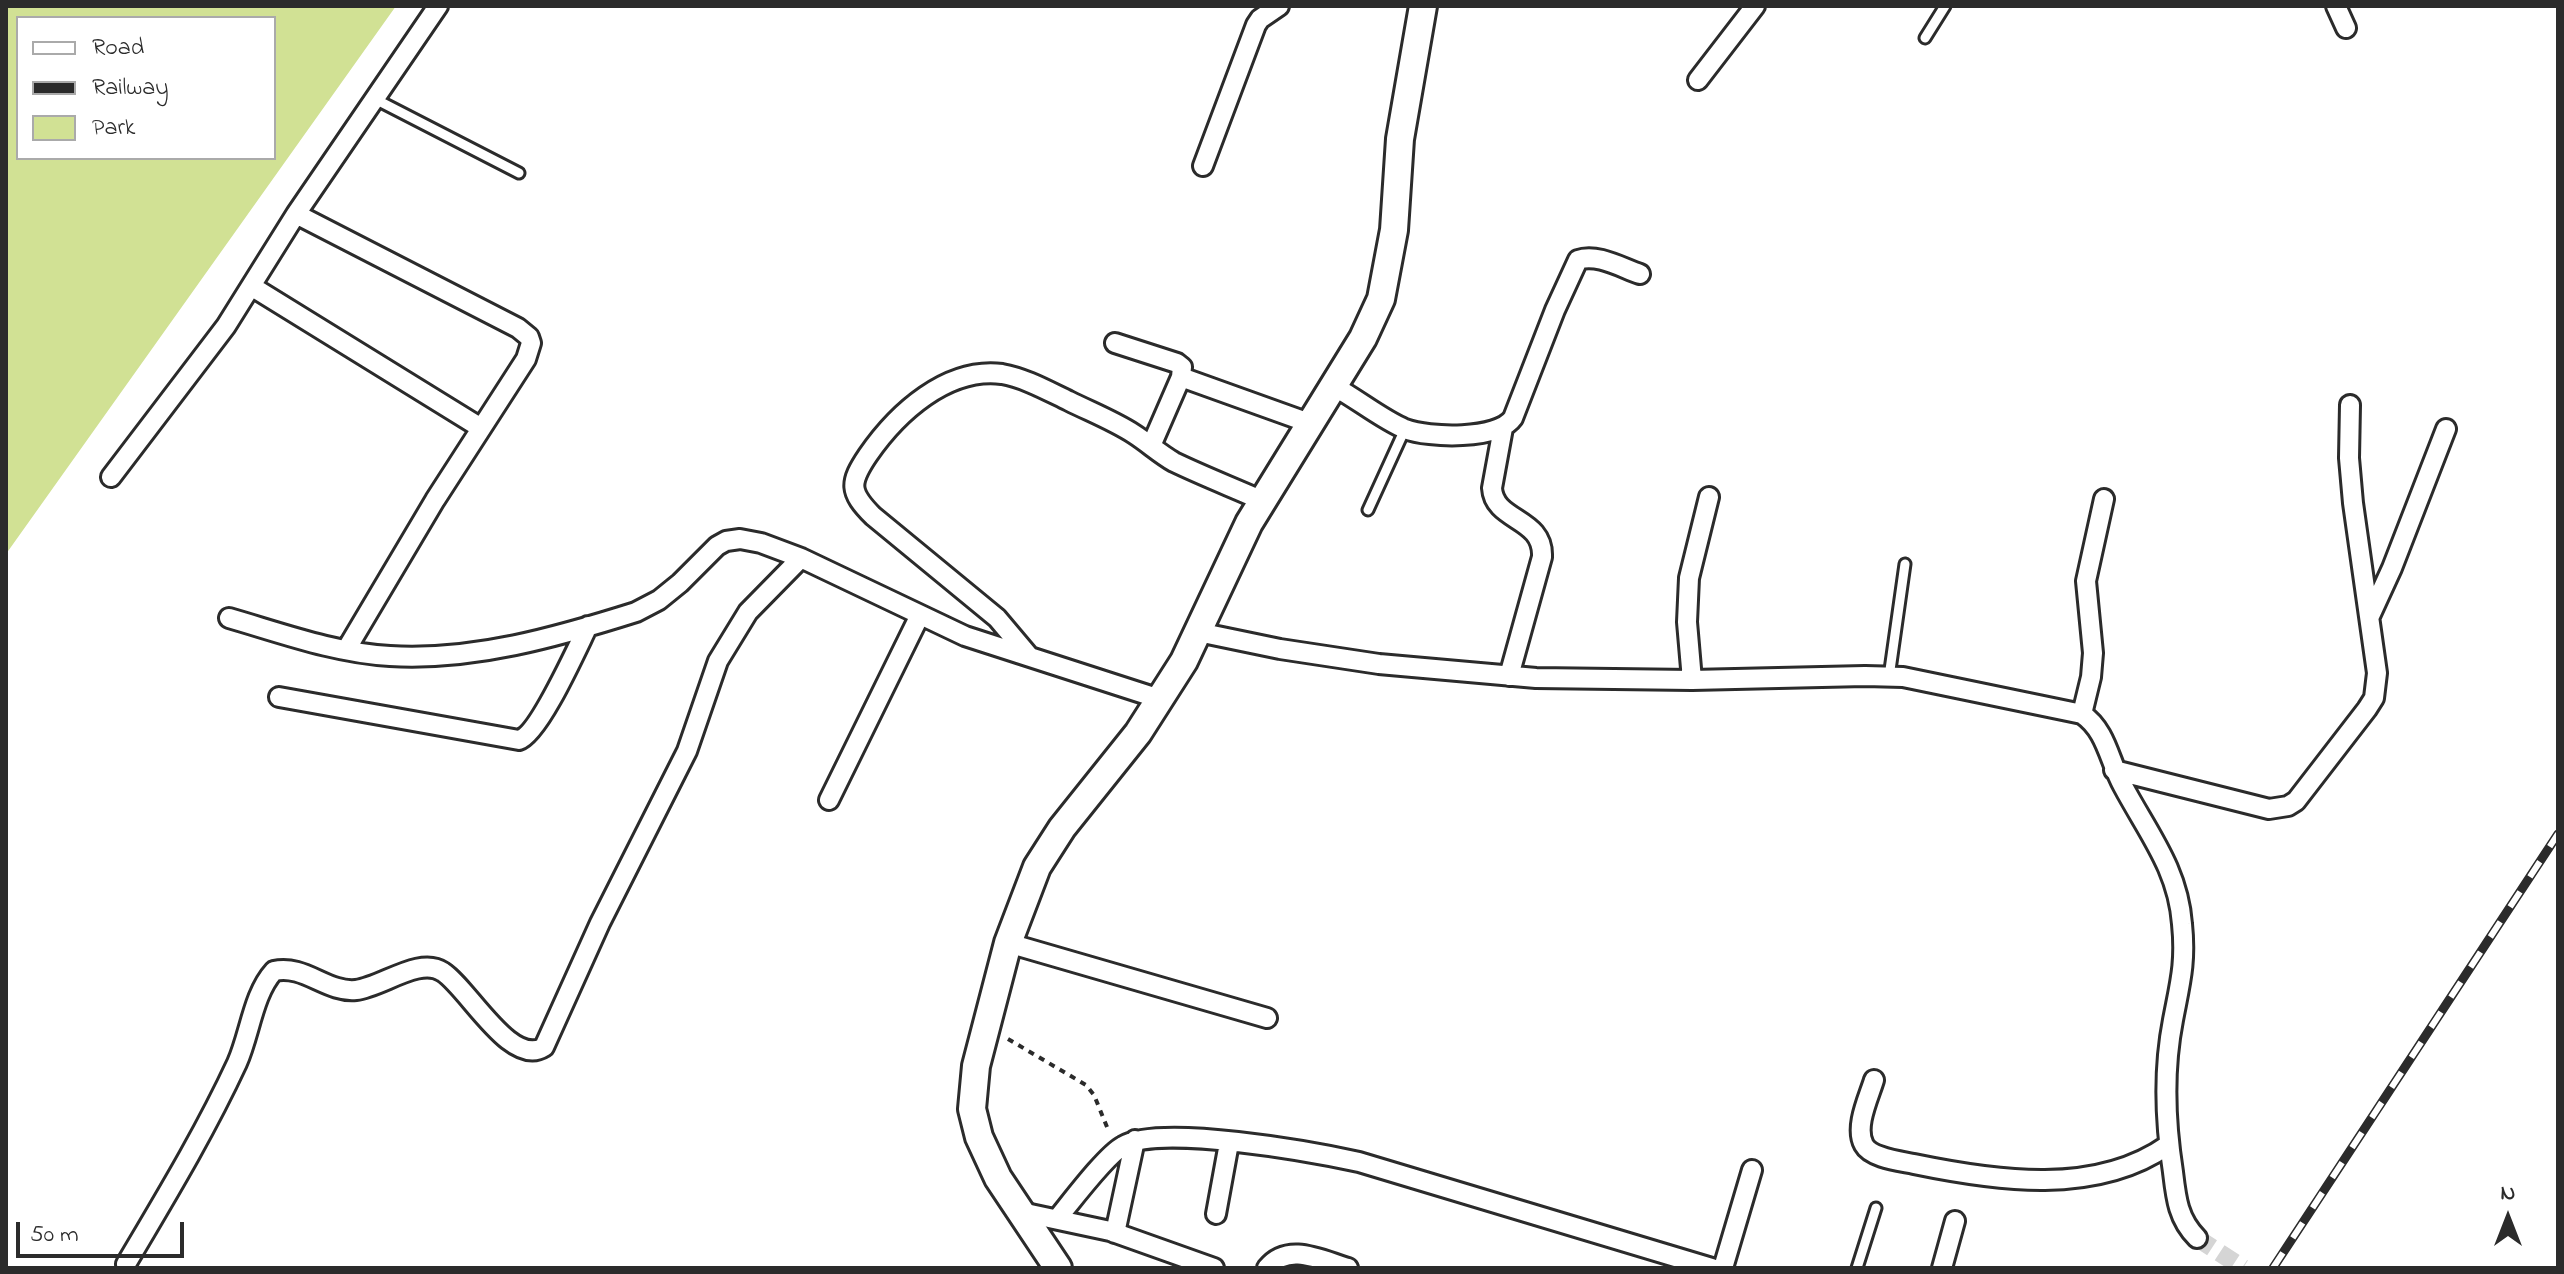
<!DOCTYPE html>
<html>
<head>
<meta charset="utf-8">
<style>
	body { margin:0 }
	#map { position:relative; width:2564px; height:1274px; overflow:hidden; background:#fff; font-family:"Indie Flower",sans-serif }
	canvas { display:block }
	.frame { position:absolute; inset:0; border:8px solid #2b2b2b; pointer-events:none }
	.legend { position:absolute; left:16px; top:16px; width:260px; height:144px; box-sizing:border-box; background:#fff; border:2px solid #aaa; margin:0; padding:10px 14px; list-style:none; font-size:24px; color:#2b2b2b }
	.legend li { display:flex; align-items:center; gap:16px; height:40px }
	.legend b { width:40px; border:2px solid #aaa }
	.north { position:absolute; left:2468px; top:1178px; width:80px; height:80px; -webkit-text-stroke:6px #fff; paint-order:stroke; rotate:0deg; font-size:22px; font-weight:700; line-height:32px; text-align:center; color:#2b2b2b }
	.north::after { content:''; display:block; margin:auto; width:28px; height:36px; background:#2b2b2b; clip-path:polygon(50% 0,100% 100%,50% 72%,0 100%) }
	.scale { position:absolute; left:16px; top:1222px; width:168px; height:36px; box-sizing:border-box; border:4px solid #2b2b2b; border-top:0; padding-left:10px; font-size:24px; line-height:28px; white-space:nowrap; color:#2b2b2b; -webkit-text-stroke:6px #fff; paint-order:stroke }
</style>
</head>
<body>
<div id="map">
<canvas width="2564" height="1274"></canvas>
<div class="frame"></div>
<ul class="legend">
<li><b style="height:10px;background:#fff"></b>Road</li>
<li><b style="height:10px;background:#2b2b2b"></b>Railway</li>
<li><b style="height:22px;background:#d1e194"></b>Park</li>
</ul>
<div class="north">N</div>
<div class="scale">50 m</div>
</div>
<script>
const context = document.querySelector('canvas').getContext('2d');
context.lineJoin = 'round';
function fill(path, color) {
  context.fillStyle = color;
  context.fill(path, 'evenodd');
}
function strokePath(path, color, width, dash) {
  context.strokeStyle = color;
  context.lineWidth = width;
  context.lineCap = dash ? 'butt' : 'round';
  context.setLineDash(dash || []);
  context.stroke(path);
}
const green = new Path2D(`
	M6,6H396L6,554ZM18,18H274V158H18Z`);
const streetTunnel = new Path2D(`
	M2197,1238L2243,1268`);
const path = new Path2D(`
	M1008,1039L1086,1085L1094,1095L1109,1132`);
const lane = new Path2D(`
	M1925,38L1945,6
	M375,99L519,173
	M1368,510L1405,429
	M1889,677L1905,564
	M1857,1268L1876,1208`);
const street = new Path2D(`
	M2336,6L2346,28
	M1698,80L1755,6
	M1203,166L1256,25L1260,19L1279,6
	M296,214L518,328L529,337L531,343L526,359L435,500L346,650
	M251,286L481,428
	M1115,343L1177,363L1182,367L1181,377L1151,446
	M1181,377L1312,424
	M1335,387C1357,399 1383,420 1405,429C1429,438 1498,440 1513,418L1555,310L1578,260C1597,253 1622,268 1640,274
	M1503,428L1492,488C1494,522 1544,517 1542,557L1509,676
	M111,477L226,326L296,214L438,6
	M2370,616L2392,568L2446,429
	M229,618C281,633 335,653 390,656C473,661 557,637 636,612L659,600L680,583L717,546L726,541L740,539L761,543L801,558L965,636L1160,699
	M1198,632L1280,649L1379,664L1536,678L1692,680L1865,676L1903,677L2082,714C2107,731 2109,761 2123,786C2148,833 2178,869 2182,924C2186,963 2180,983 2173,1020C2163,1071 2165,1121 2173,1172C2176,1198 2178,1219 2197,1238
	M1029,656L997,618L873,516C849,492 849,483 868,455C897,413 947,367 1002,374C1025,378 1048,391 1069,401C1091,412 1114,421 1134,434C1148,443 1160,454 1174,462C1203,476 1234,488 1263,501
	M1692,680L1687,622L1689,578L1709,497
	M279,697L519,740C539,734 577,648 588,626
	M2082,714L2091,677L2093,653L2086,581L2104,499
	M2114,770L2269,809L2288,806L2296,801L2367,709L2374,698L2377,673L2353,503L2349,458L2350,405
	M829,800L920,615
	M1008,943L1267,1018
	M1874,1080C1869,1097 1854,1127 1864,1145C1871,1158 1900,1161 1914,1164C1996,1181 2096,1196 2168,1145
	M1021,1212L1110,1231L1214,1268
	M1216,1214L1229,1143
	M1057,1219C1071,1202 1106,1155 1123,1146C1160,1124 1313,1152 1359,1162L1712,1268
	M1115,1233L1135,1140
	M126,1264C165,1198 205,1132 237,1063C250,1034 253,994 274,971C304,964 327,993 356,990C382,987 420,956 443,972C468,988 511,1068 544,1047L600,923L687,751L718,661L748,612L801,558
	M1267,1268C1288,1242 1321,1260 1348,1268
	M1723,1268L1752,1170
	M1942,1268L1955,1221`);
const secondary = new Path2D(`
	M1058,1268L998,1178L979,1137L972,1109L976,1066L1008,943L1037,867L1062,828L1138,733L1184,661L1249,523L1363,338L1381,299L1394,230L1400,139L1423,6`);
const rail = new Path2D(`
	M2273,1268L2558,834`);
fill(green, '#d1e194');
strokePath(streetTunnel, '#d5d5d5', 18, [18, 9]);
strokePath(lane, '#2b2b2b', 15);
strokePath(street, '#2b2b2b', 24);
strokePath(secondary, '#2b2b2b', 32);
strokePath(path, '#2b2b2b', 4, [6, 6]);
strokePath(lane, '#fff', 9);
strokePath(street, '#fff', 18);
strokePath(secondary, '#fff', 26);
strokePath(rail, '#2b2b2b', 9);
strokePath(rail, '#fff', 6, [18]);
</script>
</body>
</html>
